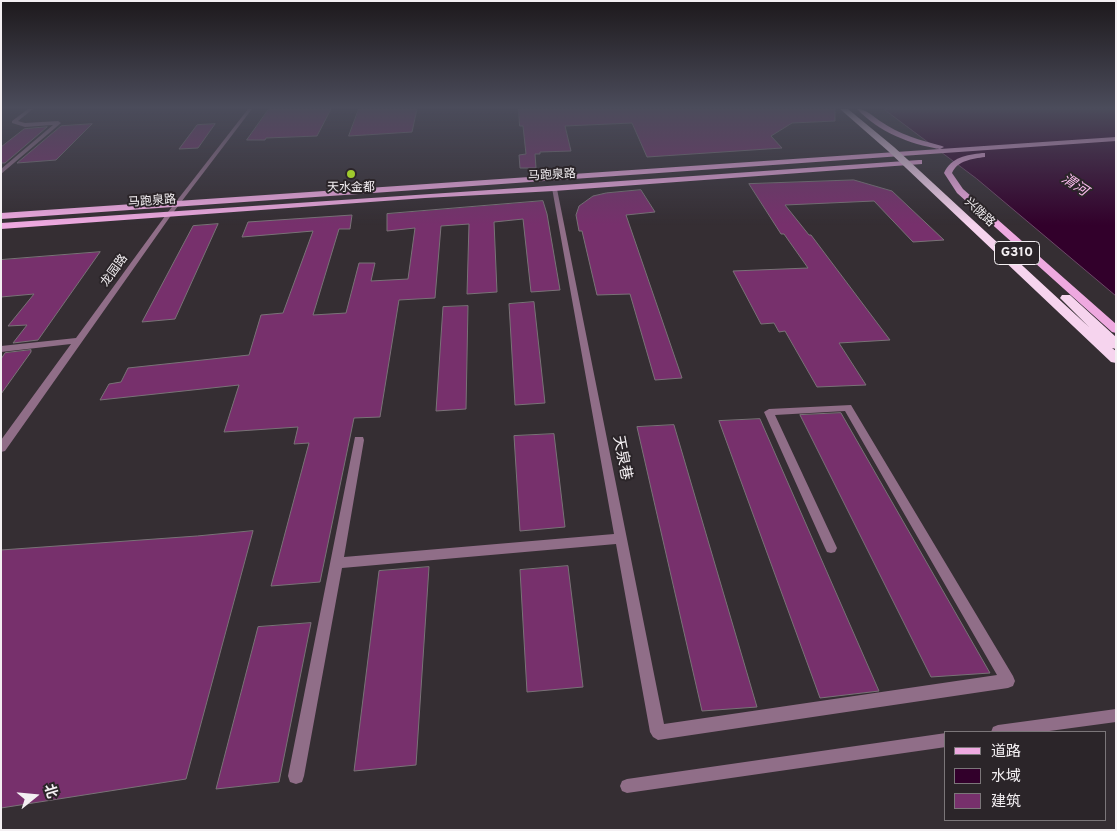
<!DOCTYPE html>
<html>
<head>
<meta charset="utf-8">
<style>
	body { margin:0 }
	#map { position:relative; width:1117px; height:831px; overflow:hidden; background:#352e33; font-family:Overpass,"Noto Sans SC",sans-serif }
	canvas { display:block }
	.frame { position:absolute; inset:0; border:2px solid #f3eff2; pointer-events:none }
	.legend { position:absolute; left:944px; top:731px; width:162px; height:90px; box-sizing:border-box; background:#2b2529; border:1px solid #7b7679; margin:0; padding:6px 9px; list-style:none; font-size:15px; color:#f3eff2 }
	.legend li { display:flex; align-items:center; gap:10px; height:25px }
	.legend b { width:25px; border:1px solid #7b7679 }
	.north { position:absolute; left:10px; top:771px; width:50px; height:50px; -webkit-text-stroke:4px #2b2529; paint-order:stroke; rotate:73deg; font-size:14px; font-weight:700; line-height:20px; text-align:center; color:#f3eff2 }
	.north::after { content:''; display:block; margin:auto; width:18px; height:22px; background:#f3eff2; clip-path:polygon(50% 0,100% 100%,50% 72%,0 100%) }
</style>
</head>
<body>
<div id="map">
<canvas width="1117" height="831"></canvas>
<div class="frame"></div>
<ul class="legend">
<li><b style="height:6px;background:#eea9e0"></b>道路</li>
<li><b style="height:14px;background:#32002b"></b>水域</li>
<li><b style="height:14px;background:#77306c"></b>建筑</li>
</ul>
<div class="north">北</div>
</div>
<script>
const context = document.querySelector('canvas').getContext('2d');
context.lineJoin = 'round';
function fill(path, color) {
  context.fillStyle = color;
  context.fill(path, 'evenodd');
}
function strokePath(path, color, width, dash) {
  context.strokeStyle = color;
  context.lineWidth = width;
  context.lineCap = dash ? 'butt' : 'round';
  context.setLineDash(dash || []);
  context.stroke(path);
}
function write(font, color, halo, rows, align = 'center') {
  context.font = font + ' Overpass,"Noto Sans SC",sans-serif';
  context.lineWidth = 4;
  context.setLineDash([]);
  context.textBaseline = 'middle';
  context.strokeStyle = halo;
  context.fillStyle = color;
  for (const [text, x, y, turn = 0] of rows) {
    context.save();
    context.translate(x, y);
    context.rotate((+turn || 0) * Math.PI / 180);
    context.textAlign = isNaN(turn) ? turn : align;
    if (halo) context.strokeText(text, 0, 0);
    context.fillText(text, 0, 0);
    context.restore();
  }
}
const water = new Path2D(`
	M884,109H1116V296L977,179Z`);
const building = new Path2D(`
	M269,109H331L317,136L266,138L265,140H247Z
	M359,109H417L412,132L349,136Z
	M519,109H835V121L792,123L771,136L782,148L647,157L632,123L565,126L571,151L540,152V154H535L536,168H520L519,155L526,154L523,126H520Z
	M92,124L56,160L17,163L61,126Z
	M215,124L198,148L179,149L197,125Z
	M47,127L5,163H1V147L24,129Z
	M854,180L892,191L944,240L913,242L874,201L785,205L809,235H811L890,340L839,343L866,385L817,387L785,331L779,332L774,323L761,324L733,271L808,268L784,234H781L749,184Z
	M641,190L655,212L626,215L682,378L655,380L630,294L597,295L582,231H579L576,215L579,206L593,196L606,193Z
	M543,201L547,214L560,290L531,292L523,219L494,222L497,292L467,294L469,224L441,226L435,298L399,300L380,417L354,418L320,582L271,586L309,443L294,444L298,427L224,432L239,385L100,400L109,384L121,382L128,368L249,355L261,315L283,313L313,231L242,237L248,222L352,215L350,229H339L313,315L346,313L359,263H375L371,281L408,279L415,228L387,231V214Z
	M218,224L175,319L142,322L193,226Z
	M100,252L38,340L13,343L27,325L8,326L34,294L1,297V260Z
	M534,302L545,403L515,405L509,304Z
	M468,306L466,409L436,411L443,307Z
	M31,350V352L1,394V359L5,353Z
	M841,413L990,673L931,677L800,415Z
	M760,419L879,691L820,698L719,421Z
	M674,425L757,707L702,711L637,427Z
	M554,434L565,527L520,531L514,436Z
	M253,531L186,779L1,808V550L197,536Z
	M568,566L583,687L527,692L520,570Z
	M429,567L416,765L354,771L379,571Z
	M311,623L279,782L216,789L258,627Z`);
const lane = new Path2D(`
	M1116,709V722L1042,732H991L993,727L998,725Z
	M946,733V747L627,793L622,791L620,786L622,781L627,779Z`);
const street = new Path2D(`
	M28,109H33L18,121L25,123L58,121L61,123L1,174V169L53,125L25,127L12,123V121Z
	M248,109H252L172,214L5,451L1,452V440L71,344L1,352V346L76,338L168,212Z
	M552,188L557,189L664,724L997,675L845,411L775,415L837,548L835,552L831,553L827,552L825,548L764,412L769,409L851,405L1013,676L1015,681L1013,686L1008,688L658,740L653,737L650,732L616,544L342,568L304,776L302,782L296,784L290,782L288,776L355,437H363L364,440L344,557L614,534Z`);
const primary = new Path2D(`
	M857,109C867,109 872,116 880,121C900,135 920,140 942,146L944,147L940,149L1116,137V141L1,219V213L940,149C909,144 879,132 857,109Z
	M982,153H985V157C972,159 958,160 952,173L963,189L1116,324V333L1112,332L957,193L944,173C951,157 967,155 982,153Z
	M919,160H922V164L554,191L425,198L1,229V223C307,202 613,182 919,160Z`);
const highway = new Path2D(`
	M840,109H848L894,147L1089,327L1060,298L1062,295H1070L1116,337V349L1112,348L1116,351V363L1111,362L888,151Z`);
const markers = [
	[351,174,5,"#9fca2d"]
];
const farStreetnames = [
	["马跑泉路",552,176,-3],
	["马跑泉路",152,202,-4],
	["兴陇路",979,213,43],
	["龙园路",115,271,-54]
];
const farPoinames = [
	["天水金都",351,189]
];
const farWaternames = [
	["渭河",1074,186,34]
];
const shields = [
	[1017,253,45]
];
const shieldNames = [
	["G310",1017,253]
];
const streetNames = [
	["天泉巷",621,458,79]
];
fill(water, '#32002b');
strokePath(water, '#6c4867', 1);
fill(building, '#77306c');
strokePath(building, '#797277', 1);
fill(lane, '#906e88');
fill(street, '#906e88');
fill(primary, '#eea9e0');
fill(highway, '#f6d4ee');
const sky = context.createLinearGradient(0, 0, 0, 225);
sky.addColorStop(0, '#1d191c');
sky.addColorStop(0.48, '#4b4c5b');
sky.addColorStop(1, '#4b4c5b00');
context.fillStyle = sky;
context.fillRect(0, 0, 1117, 225);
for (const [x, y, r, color] of markers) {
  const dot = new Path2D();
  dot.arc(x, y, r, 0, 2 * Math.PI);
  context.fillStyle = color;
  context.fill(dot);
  strokePath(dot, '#2b2529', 2);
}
write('12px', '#f3eff2', '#2b2529', farStreetnames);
write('12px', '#f3eff2', '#2b2529', farPoinames);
write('italic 14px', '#fabced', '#2b2529', farWaternames);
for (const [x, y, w] of shields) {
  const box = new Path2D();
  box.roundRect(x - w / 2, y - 11.5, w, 23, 4);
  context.fillStyle = '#2b2529';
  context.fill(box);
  strokePath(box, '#f3eff2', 1);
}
write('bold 14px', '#f3eff2', null, shieldNames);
write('15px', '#f3eff2', '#2b2529', streetNames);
</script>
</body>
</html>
